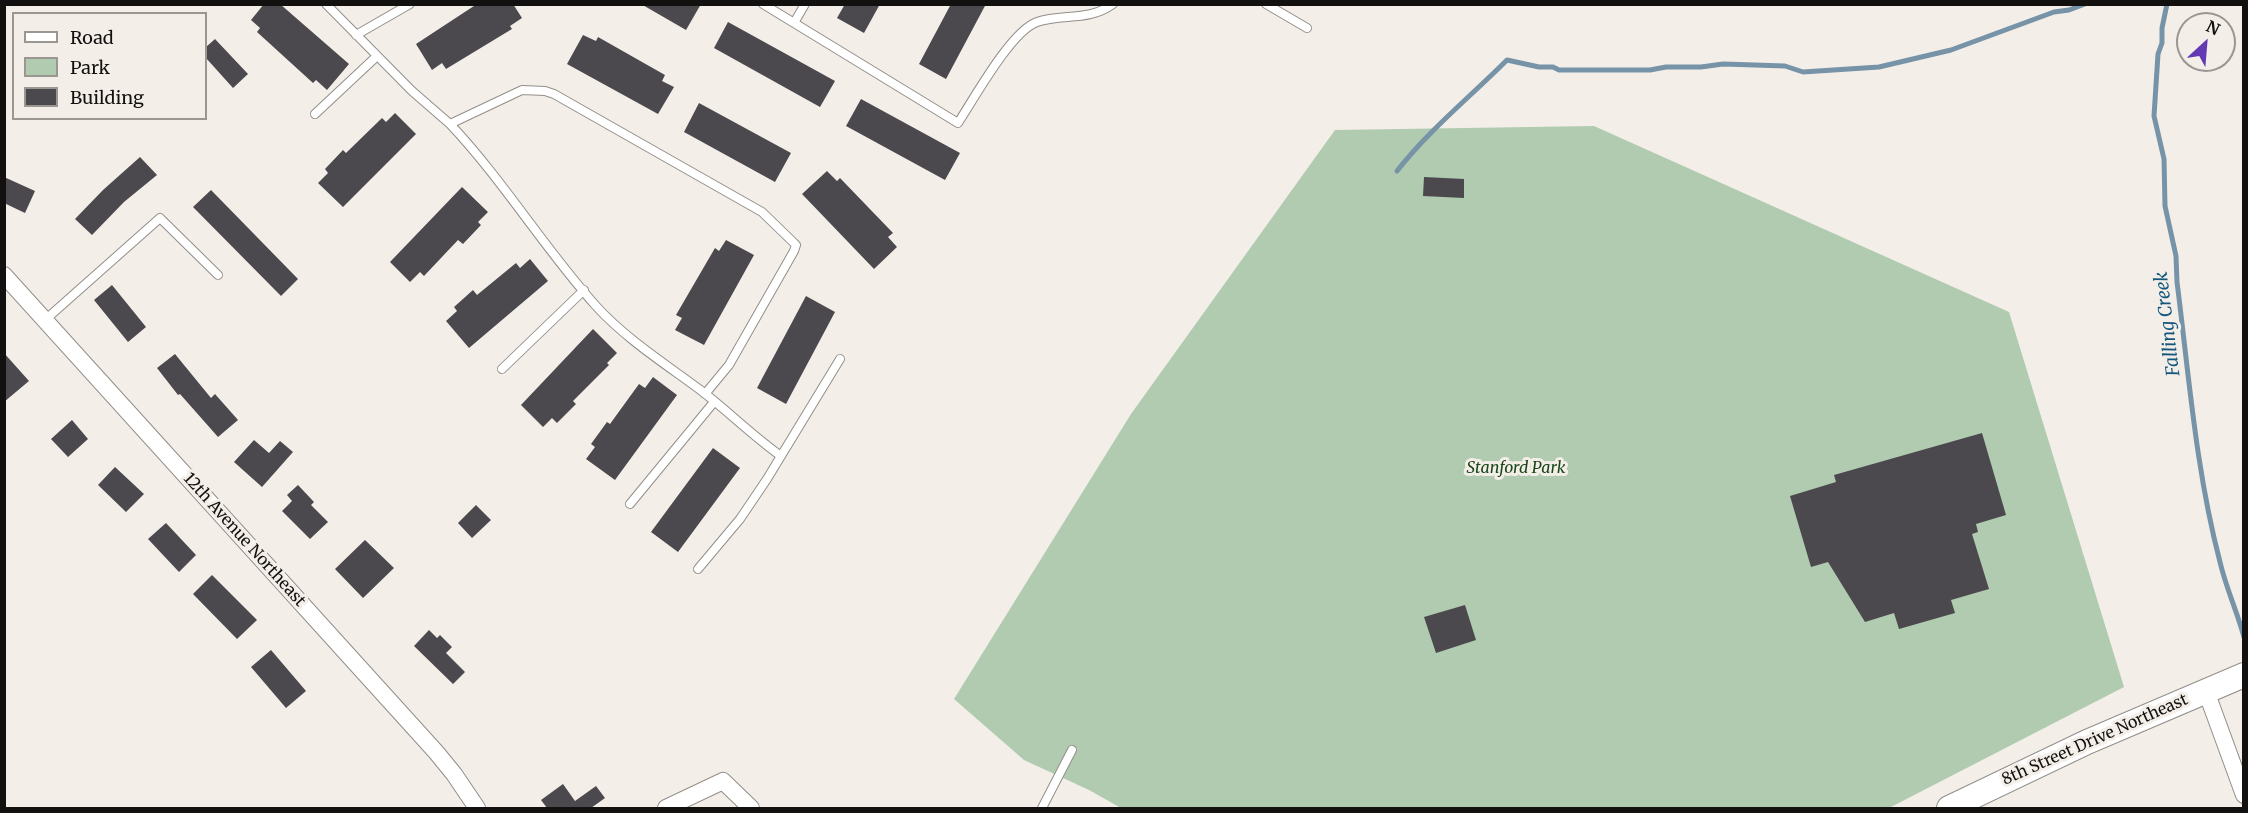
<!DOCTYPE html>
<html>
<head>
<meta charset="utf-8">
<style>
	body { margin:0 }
	#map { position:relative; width:2248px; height:813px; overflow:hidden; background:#f4eee9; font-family:Merriweather,serif }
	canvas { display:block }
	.frame { position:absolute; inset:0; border:6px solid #13110f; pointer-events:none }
	.legend { position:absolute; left:12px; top:12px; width:195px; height:108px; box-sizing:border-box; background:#f4eee9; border:2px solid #9a9692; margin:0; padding:8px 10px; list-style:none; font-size:18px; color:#13110f }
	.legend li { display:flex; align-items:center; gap:12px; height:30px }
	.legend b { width:30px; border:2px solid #9a9692 }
	.north { position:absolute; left:2176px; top:12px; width:60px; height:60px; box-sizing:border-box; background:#f4eee9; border:2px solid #9a9692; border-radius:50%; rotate:26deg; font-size:16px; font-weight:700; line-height:24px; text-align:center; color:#13110f }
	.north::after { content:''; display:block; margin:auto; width:21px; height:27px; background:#623ab3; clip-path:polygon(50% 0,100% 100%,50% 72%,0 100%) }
</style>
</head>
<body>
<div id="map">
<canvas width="2248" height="813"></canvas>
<div class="frame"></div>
<ul class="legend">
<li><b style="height:8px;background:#fff"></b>Road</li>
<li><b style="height:16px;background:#b0cbaf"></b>Park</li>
<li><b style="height:16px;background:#4b494e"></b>Building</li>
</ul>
<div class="north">N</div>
</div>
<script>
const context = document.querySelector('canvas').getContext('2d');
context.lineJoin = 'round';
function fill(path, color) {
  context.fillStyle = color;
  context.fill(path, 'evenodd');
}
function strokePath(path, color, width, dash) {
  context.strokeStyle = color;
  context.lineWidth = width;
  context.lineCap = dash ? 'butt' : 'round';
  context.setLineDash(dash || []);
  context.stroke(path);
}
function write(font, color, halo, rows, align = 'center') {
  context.font = font + ' Merriweather,serif';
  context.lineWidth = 6;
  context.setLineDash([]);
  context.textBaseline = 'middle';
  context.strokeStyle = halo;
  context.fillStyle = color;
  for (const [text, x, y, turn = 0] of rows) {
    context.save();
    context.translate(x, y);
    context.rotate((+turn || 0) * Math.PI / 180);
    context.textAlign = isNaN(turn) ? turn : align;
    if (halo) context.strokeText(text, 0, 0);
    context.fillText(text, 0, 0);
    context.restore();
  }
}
const green = new Path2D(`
	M1594,126L2009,312L2124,687L1889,808H1121L1089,790L1024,760L954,699L1131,414L1335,130Z`);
const stream = new Path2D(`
	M2167,4L2162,28V43L2158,54L2154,116L2164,159L2165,206L2176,256L2177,282C2189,376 2196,471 2220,562C2226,588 2237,611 2244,637
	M1397,171C1429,130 1470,97 1507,60L1539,67H1553L1559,70H1650L1666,67H1701L1723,64L1785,66L1803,72L1879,67L1951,50L2054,12L2069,10L2085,4`);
const building = new Path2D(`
	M264,4H280L349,64L327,90L316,80L313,83L257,32L260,28L251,20Z
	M477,4H513L522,18L510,26L512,29L446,69L442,63L432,70L416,44Z
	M641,4H701L686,30Z
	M845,4H880L864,33L837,18Z
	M951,4H986L946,79L919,64Z
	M728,22L835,81L820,107L714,48Z
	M583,35L596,41L598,37L665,75L662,81L674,87L658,114L567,64Z
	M215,39L248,74L233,88L206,58V47Z
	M861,99L960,153L945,180L846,126Z
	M699,103L791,153L775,182L684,132Z
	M395,113L416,134L343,207L318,183L328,173L325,169L343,150L346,153L382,118L386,122Z
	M140,157L157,175L124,202L92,235L75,219L103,190Z
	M827,171L837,181L840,178L893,233L888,237L897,247L874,269L802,194Z
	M4,177L35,191L25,213L4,203Z
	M1424,177L1464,179V198L1423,196Z
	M462,187L488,212L478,222L481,225L463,244L458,240L424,276L420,272L410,282L390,262Z
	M211,190L298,279L281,296L193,207Z
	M726,240L754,255L704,345L675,330L682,318L676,315L715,248L719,251Z
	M530,259L548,281L469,348L446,321L457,311L454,307L473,290L477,295L516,263L520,268Z
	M112,285L146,327L128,342L94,300Z
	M806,296L835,312L786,404L757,388Z
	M593,329L617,353L607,363L609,365L573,401L576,404L557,423L552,418L543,427L521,405Z
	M4,353L29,381L4,402Z
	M175,354L211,398L215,394L238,420L218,437L180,394L178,395L157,368Z
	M653,377L677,395L615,480L586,459L595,447L591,444L607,422L610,424L639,384L645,388Z
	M72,420L88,439L68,457L51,439Z
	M1982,433L2006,515L1976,524L1978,532L1972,534L1989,589L1951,600L1955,613L1899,629L1894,613L1865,622L1828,562L1811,567L1790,496L1836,482L1834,475Z
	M254,440L269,453L280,441L293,452L262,487L234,462Z
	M713,448L740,468L678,552L651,532Z
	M115,467L144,494L126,512L98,485Z
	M298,485L314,502L311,505L328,522L310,539L282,511L292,501L287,495Z
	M476,505L491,520L472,538L458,523Z
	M166,523L196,555L179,572L148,539Z
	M365,540L394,568L363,598L335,569Z
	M212,575L257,620L237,639L193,594Z
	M1465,605L1476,640L1436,653L1424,617Z
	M429,630L437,638L440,635L452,647L446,653L465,672L453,684L414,646Z
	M271,650L306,691L286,708L251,667Z
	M563,784L575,801L596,786L605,798L591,808H547L541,800Z`);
const service = new Path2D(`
	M326,4L412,91L450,124L522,90L545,91L554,94L762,212L792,241L796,245L794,251L729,365L705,394
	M763,4L958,123C974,99 1011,31 1037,22C1062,13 1088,22 1113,4
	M1266,4L1307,28
	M794,23L805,4
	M356,35L410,4
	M315,114L377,56
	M450,124C503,180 544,248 596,306C627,340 667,365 703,392C730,413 754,437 781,456
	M45,320L160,218L218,275
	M502,369L584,290
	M630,504L714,402
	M698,569L740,519L767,479L840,359
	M1042,808L1072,750`);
const minor = new Path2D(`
	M4,275L436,752L454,774L477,808
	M2206,691L2244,795
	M666,808L723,781L751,808`);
const secondary = new Path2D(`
	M1949,808L2087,742L2244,675`);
const parkNames = [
	["Stanford Park",1516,468]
];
const streetNames = [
	["12th Avenue Northeast",244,540,48],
	["8th Street Drive Northeast",2095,740,-24]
];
const waterNames = [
	["Falling Creek",2168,324,-97]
];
fill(green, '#b0cbaf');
strokePath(stream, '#7793a7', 5);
fill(building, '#4b494e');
strokePath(service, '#938e89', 10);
strokePath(minor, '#938e89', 18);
strokePath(secondary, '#938e89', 26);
strokePath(service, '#fff', 8);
strokePath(minor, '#fff', 16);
strokePath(secondary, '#fff', 24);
write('italic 16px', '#184618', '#f4eee9', parkNames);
write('16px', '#13110f', '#f4eee9', streetNames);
write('italic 18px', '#13577d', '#f4eee9', waterNames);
</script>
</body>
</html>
